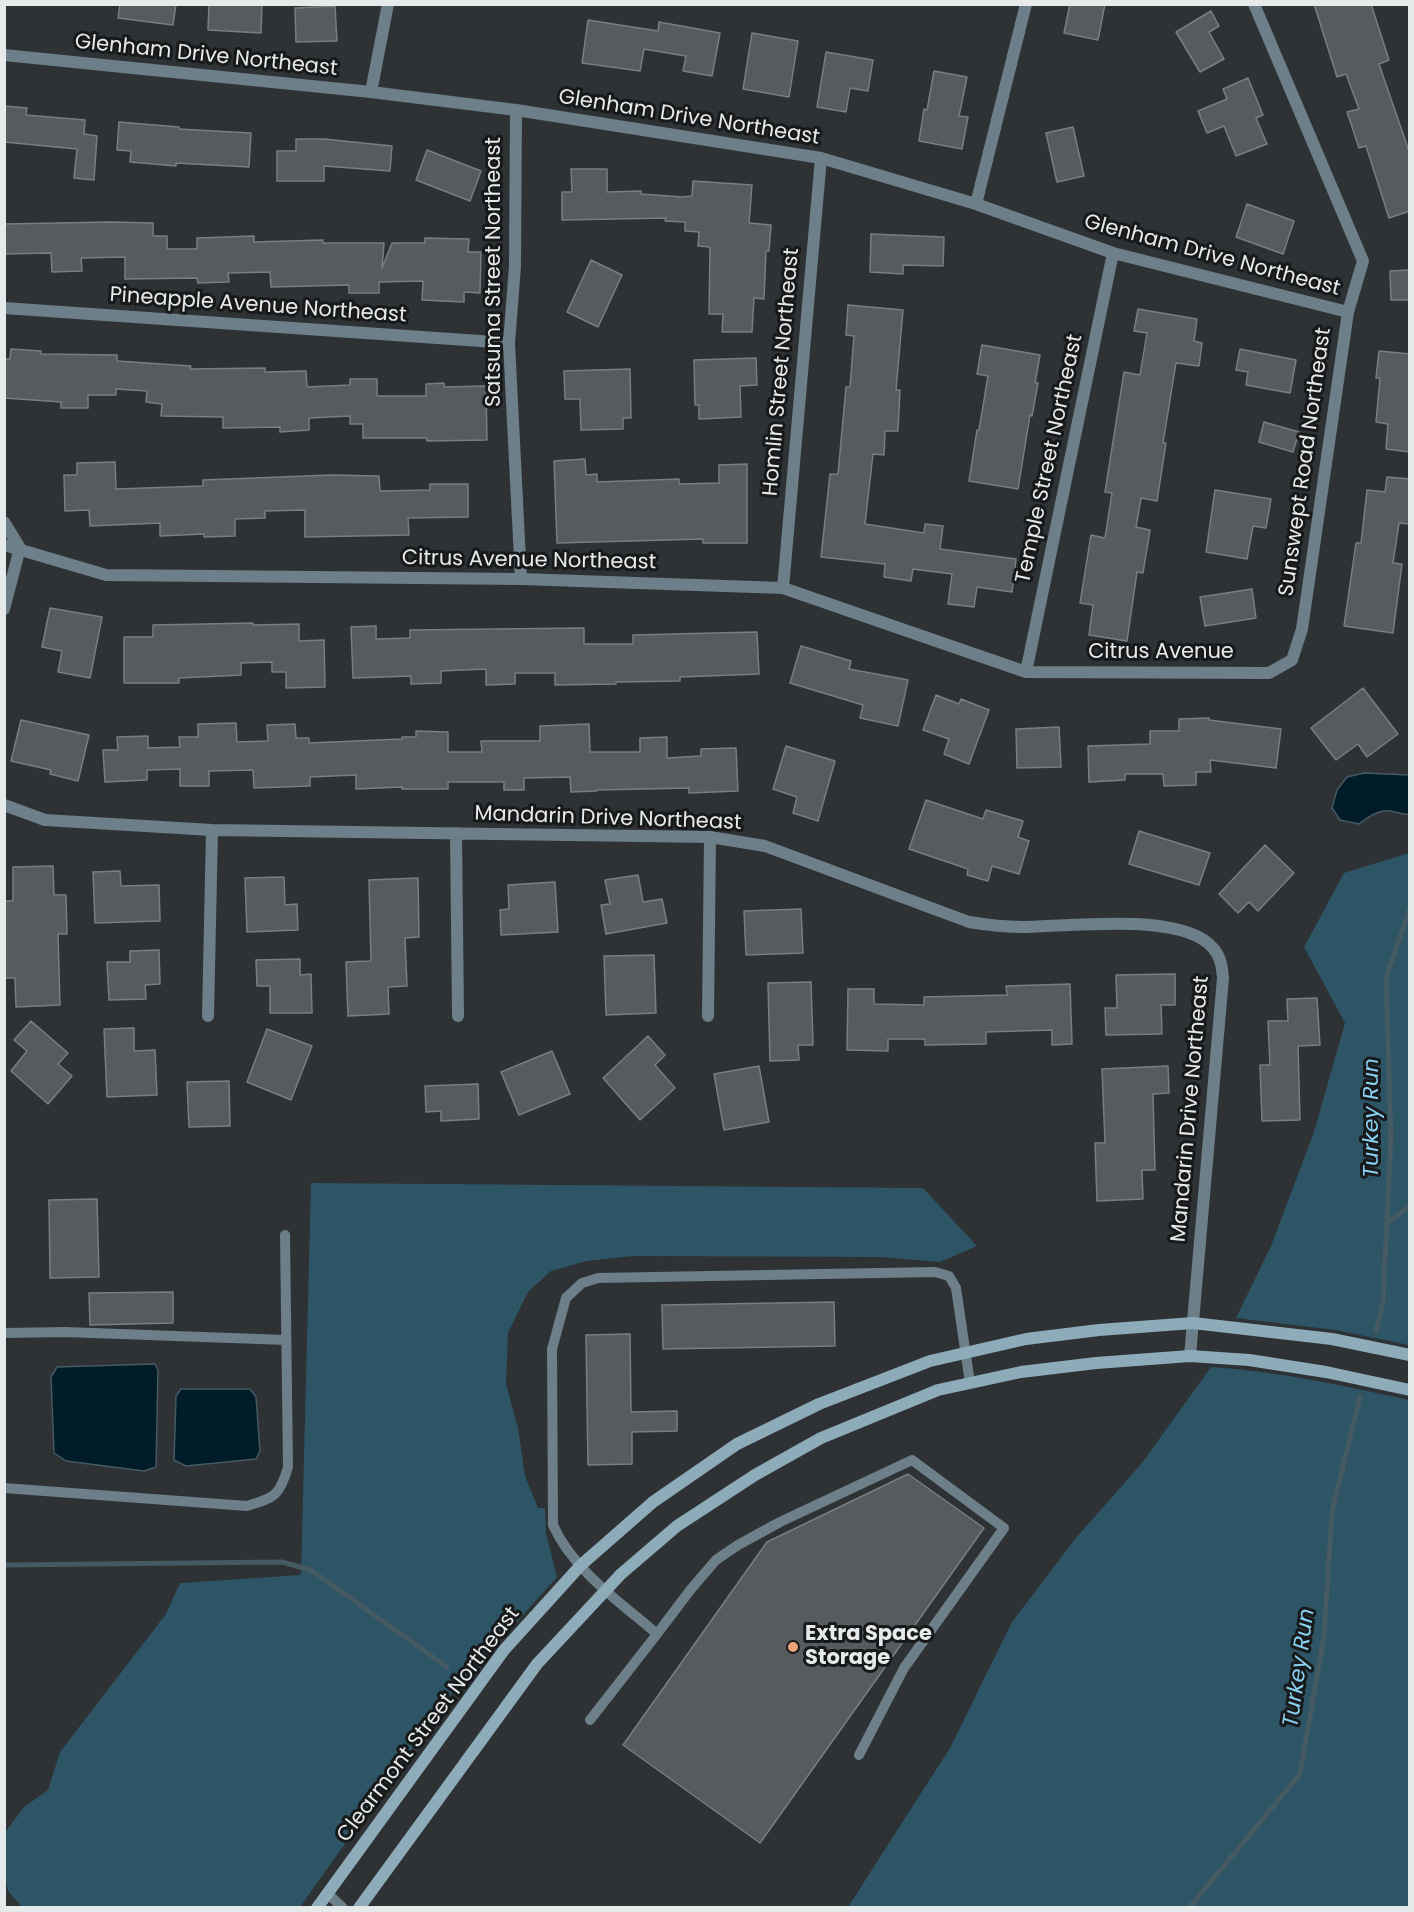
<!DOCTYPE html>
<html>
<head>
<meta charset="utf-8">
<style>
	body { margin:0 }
	#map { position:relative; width:1414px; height:1912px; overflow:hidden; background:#2e3234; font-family:Poppins,sans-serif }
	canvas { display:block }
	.frame { position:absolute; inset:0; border:6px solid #e7eaeb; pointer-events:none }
</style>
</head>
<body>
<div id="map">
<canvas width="1414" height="1912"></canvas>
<div class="frame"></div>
</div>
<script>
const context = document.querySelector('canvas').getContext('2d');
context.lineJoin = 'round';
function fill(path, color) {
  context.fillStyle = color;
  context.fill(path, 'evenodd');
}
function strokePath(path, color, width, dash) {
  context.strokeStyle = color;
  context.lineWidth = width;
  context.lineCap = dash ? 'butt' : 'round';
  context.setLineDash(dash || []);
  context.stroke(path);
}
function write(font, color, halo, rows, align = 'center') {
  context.font = font + ' Poppins,sans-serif';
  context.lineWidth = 6;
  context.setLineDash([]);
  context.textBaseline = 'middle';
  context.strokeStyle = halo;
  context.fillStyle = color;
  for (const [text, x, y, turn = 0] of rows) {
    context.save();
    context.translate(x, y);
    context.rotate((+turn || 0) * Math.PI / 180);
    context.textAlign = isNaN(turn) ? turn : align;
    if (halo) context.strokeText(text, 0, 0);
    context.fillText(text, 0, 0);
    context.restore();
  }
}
const green = new Path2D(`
	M1409,853V1345L1335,1330L1236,1318L1271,1246L1314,1132L1345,1023L1304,947L1344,873Z
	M311,1183L923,1188L977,1246L940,1262L881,1257L633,1256L587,1261L551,1271L528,1292L508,1333L506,1384L518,1428L525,1476L538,1508H545L546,1534L557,1577L496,1645L465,1687L459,1683L300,1907H22L8,1891L5,1876L6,1831L24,1807L48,1790L60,1752L166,1614L180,1583L301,1575Z
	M1211,1367C1278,1371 1344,1386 1409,1400V1907H848L950,1748L1012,1622L1075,1539L1142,1463Z`);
const water = new Path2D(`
	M1364,773L1409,775V814C1402,815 1397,812 1390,811C1379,809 1367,818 1359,824L1340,820L1332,808L1337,790L1347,777Z
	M155,1364L158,1370L156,1467L144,1471L66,1461L54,1453L51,1377L57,1367Z
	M181,1389H250L256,1397L260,1451L256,1459L186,1466L174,1460L176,1396Z`);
const stream = new Path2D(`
	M1387,1223L1410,1206
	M1376,1331L1383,1303L1391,1137L1386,978L1410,908
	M4,1565L282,1562L311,1570L447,1667
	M1189,1908L1300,1774L1324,1636L1332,1512L1360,1397`);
const building = new Path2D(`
	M120,4H176L173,25L118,18Z
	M209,4H262L261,33L208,30Z
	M1070,4H1105L1098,40L1064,33Z
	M1314,4H1371L1389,60L1379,64L1410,154V211L1389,218L1366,146L1359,148L1347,112L1359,109L1346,74L1337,77Z
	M335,6L337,41L296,42L295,8Z
	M1211,11L1219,26L1209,32L1224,59L1200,72L1176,32Z
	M588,20L658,31L659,22L720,33L712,76L683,71L686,56L644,49L640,71L582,63Z
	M752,33L798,41L789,97L743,89Z
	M826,52L873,60L868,91L850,88L846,112L817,107Z
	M934,71L967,77L959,116L968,117L962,149L919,141L924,109L927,110Z
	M1248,78L1263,115L1256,118L1267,144L1236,156L1224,126L1207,133L1198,111L1227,99L1223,89Z
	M4,106L27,108L26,115L85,120L84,134L97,136L94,180L74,178L77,149L4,142Z
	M119,122L179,127V129L251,133L249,167L176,163V166L130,162L131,151L117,150Z
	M1073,127L1084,176L1057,182L1046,133Z
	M296,139H324L392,146L390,171L324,166V181H277V151H296Z
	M427,150L481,171L470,201L416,180Z
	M571,169H607V192L641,191V194L683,197L692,196L693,181L752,185L749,223L771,225L769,251H766L764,299L754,298L752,332H722L723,314H709L710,247L698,246L699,232L685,231V222L665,221L666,218L562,220V192H572Z
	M1247,204L1294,221L1283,254L1236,237Z
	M110,222L153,223V236H167V249H197V238L254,236V242L323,240V243H384L382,268L392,243H425V238L469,239L468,252H481L480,293L464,292V302L422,300L423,281L379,282V293H349V285L271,287L270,272L228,273L229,282L198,283L197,278L125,279V257L81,258L82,271L52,272L51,253L4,254V224Z
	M871,234L944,237L943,266L903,265V274L870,272Z
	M591,260L622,275L598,327L567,312Z
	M1410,270V300H1391L1390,271Z
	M848,305L903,310L896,390H900L898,431H885L884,455L873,454L865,524L924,533L925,524L943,526L940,549L1016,559L1012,592L977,587L974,607L948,604L952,574L913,569L911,581L884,577L885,564L821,557L830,474H838L846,387H850L854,336L846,335Z
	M1138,309L1197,319L1194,341L1202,343L1199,366L1176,363L1163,443H1166L1157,501L1141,498L1136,527L1150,530L1143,573L1137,572L1127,641L1089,635L1093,605L1080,603L1091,535L1105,538L1112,493L1105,492L1124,372L1140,375L1147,333L1134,331Z
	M982,345L1040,355L1035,383H1038L1032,416L1030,415L1018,489L969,481L977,430H979L988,376L977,374Z
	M11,349L41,351V354L117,355V361L191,366L190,369L265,368V372L306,371L307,387L350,385V379H377V396H426V384L444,383V387L486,386L487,440L427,441V438H363V424H350V416L309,418V430L280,432V427L223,428V417L161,416L162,404L146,402L147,391L116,389V395H88V408H61V402L4,398V359H10Z
	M1240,349L1296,360L1290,393L1246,385L1248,372L1236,370Z
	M1379,351L1410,354V452L1386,449L1388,424L1376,422L1380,378H1376Z
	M756,358L757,385L740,386L741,417L699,419V405H695L694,360Z
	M630,369L631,418H623V429L581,430L580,399H565L564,371Z
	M1264,422L1299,432L1293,452L1259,442Z
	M585,459L586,475L597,474V482L679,479V484L719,483V465L747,464V543H703V539L557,543L554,461Z
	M115,462L116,489L203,486V480L331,475L379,476L380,491L430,490V484H468V517L408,518L409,535L305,537V510L265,511V518L235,519V536L204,537V534L160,536V523L90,526L89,510L65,511L64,475H77V463Z
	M1387,477L1410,479V524L1399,523L1393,563L1402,564L1393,633L1344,626L1356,543H1361L1367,490L1385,492Z
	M1215,490L1271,499L1266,528L1253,526L1247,559L1206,552Z
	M1252,589L1256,618L1205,626L1200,597Z
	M50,608L102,617L90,678L58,672L62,651L42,647Z
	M253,623V625L299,624V641L324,640L325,687L286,688V672H272V662L241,663V675L179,678V683H124V637H153V625Z
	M376,626V639L410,638V630L584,628V644H633V635L757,632L759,674L680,677V681L616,682V684L555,685V673H515V684L486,685V669L441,671V683L411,684V676L353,678L351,627Z
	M801,646L851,661L849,669L908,680L898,726L860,718L863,705L790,683Z
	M1363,688L1398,734L1367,757L1358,744L1336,760L1311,728Z
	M936,695L959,704L961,699L989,710L969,764L944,754L949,739L923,730Z
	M1209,718V720L1281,729L1276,768L1210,760L1211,772H1196V785L1164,786L1163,774H1125V780L1089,782L1088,746L1150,744V731H1179V719Z
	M21,720L89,735L78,781L50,774L51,770L11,761Z
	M236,723L237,742L268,741L267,725L295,724L296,738H309V743L402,739V737H416V731L448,732V752H482L481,741H540V726L589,724L590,752H640V738L667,737V758L701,756V749L736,748L738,791L689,793V788L597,790V791L571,792L570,777L524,778V790H504V782H448V789H402V787L356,789V775L310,777V786L254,788L253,770L209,771V786H180V769L147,770V780L105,782L103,750H118L117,737L148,736V748L180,747L179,737H198V724Z
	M1059,727L1061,767L1017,768L1016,729Z
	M786,746L835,761L818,821L793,813L797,797L773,789Z
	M926,800L983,819L986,810L1023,821L1018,837L1029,841L1019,874L992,866L988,881L967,875L968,869L909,849Z
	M1139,831L1210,853L1199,885L1129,864Z
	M1265,845L1294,873L1258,911L1249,902L1238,913L1219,894Z
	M53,866L54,895H66L67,934H58L60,1005L16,1007L15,978H4V901H13V867Z
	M120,871L121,886L159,885L160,921L95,923L93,872Z
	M638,875L643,902L662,899L667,923L606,934L601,905L610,904L605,880Z
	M284,877L285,905L297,904L298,930L247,932L245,878Z
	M418,878L419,937L405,938L407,986L388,987L389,1014L348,1016L346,962L371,961L369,880Z
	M555,882L558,932L501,935L500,910L509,909L508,885Z
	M801,909L803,953L746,955L744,911Z
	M159,950L160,984L145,985L146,999L109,1000L107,962H130V951Z
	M654,955L656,1013L606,1015L604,956Z
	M300,959V975L311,974L312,1013H270V986H257L256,960Z
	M1175,974V1005H1161L1162,1034L1106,1035L1105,1008H1117L1116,975Z
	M811,982L813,1045H798L799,1060L770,1061L768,983Z
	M1070,984L1072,1044L1052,1045V1030L986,1032V1044L925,1045V1039H888V1051L847,1050L848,989H874V1004L924,1005V997L1007,995L1006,986Z
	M1317,998L1320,1045L1298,1046L1300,1120L1262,1121L1260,1065H1270L1268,1021H1288L1287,999Z
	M31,1021L68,1053L58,1064L72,1076L48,1104L11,1071L27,1051L14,1040Z
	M134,1028V1051L155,1050L157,1095L107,1097L104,1029Z
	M267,1029L312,1046L291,1100L247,1082Z
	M648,1036L665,1055L655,1065L675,1088L640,1120L603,1078Z
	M552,1051L570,1094L519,1115L501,1072Z
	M759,1066L769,1122L724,1130L714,1074Z
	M1168,1066L1169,1093L1153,1094L1155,1170H1142L1143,1199L1097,1201L1095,1143H1105L1102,1069Z
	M229,1081L230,1126L189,1127L187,1082Z
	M478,1084L479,1119L441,1121V1111L426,1112L425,1086Z
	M97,1199L99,1277L50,1278L49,1200Z
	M173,1292V1323L90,1325L89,1293Z
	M834,1302L835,1346L663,1349L662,1305Z
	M630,1334L631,1412L677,1411V1431L632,1432V1464L588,1465L586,1335Z
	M908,1474L984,1528L760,1843L623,1745L767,1542Z`);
const lane = new Path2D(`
	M4,1333L65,1332L286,1340
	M4,1488L247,1506C275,1498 280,1495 288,1467L285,1235
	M657,1634L691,1589L716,1560L738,1545L780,1522L912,1460L1004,1528L904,1668L859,1755
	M590,1720L657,1634C620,1602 573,1570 553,1525L552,1349L566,1298L582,1283L598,1278L935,1272L949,1276L956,1288L970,1383
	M327,1893L343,1908`);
const street = new Path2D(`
	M4,55L371,92L516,110L821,158L976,204L1113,253L1348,312
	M371,92L388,4
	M516,110L515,266L509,343L521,579
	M976,204L1026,4
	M4,308L509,343
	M4,522L20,548L4,609
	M4,545L106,575L521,579L783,588L1026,672L1269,673L1292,660L1302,629L1348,312L1363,261L1254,4
	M783,588L821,158
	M1026,672L1113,253
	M4,805L45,820L212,830L710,837L765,846L969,922C987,925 1005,927 1023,927C1070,927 1182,911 1213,948C1221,957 1222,967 1223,978L1190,1356
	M456,833L458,1016
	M208,1016L212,830
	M708,1016L710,837`);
const secondary = new Path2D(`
	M317,1908L504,1650L581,1565L653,1502L737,1444L819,1404L930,1361L1026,1339L1099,1330L1193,1323L1332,1339L1410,1355
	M359,1908L537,1664L621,1574L677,1526L755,1475L821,1438L938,1390L1021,1372L1096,1363L1190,1356L1249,1360L1326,1372L1410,1390`);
const markers = [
	[793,1647,6,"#f0a279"]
];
const streetNames = [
	["Glenham Drive Northeast",206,56,6],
	["Glenham Drive Northeast",689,118,9],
	["Glenham Drive Northeast",1212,256,15],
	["Satsuma Street Northeast",495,272,-90],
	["Pineapple Avenue Northeast",258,306,4],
	["Homlin Street Northeast",782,372,-85],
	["Temple Street Northeast",1050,459,-78],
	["Sunswept Road Northeast",1306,462,-82],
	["Citrus Avenue Northeast",529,561,1],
	["Citrus Avenue",1161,653],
	["Mandarin Drive Northeast",608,819,2],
	["Mandarin Drive Northeast",1191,1109,-85],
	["Clearmont Street Northeast",429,1725,-53]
];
const poiNames = [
	["Extra Space",805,1635],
	["Storage",805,1659]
];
const waterNames = [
	["Turkey Run",1372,1118,-90],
	["Turkey Run",1300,1668,-82]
];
fill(green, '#2d5566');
fill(water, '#001c28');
strokePath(water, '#455a62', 1.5);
strokePath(stream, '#455a62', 5);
fill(building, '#575b5e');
strokePath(building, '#797e80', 1.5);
strokePath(lane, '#6d7f88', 10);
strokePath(street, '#6d7f88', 12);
strokePath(secondary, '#8eabb9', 12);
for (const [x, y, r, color] of markers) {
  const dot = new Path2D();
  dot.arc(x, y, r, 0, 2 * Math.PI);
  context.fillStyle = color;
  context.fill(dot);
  strokePath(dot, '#17191a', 2);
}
write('21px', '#e7eaeb', '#17191a', streetNames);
write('bold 21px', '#e7eaeb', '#17191a', poiNames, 'left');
write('italic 22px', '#89d0f1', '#17191a', waterNames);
</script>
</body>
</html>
